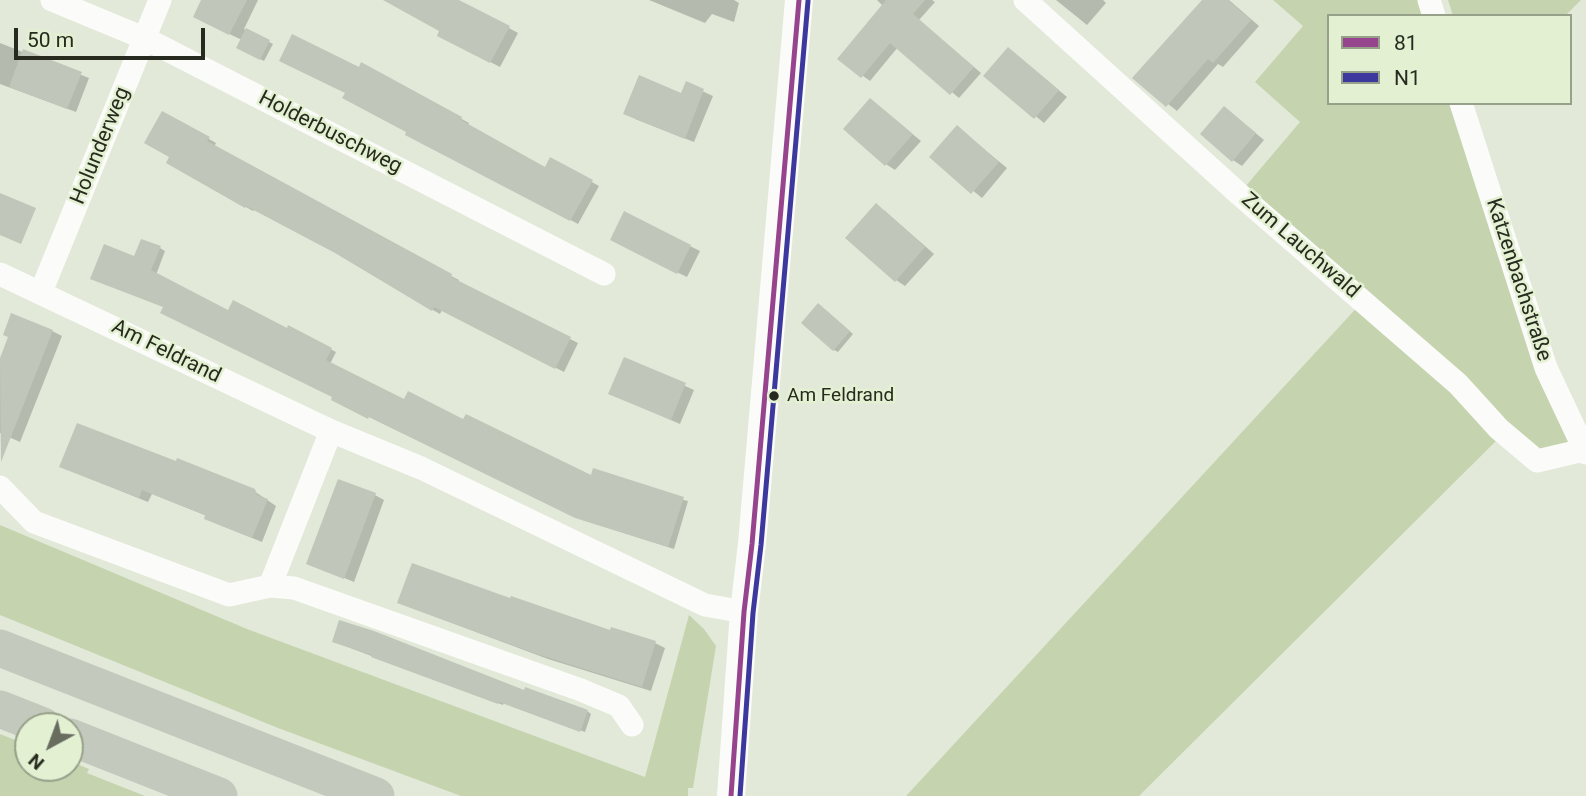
<!DOCTYPE html>
<html>
<head>
<meta charset="utf-8">
<style>
	body { margin:0 }
	#map { position:relative; width:1586px; height:796px; overflow:hidden; background:#e2e9d9; font-family:Roboto,sans-serif }
	canvas { display:block }
	.legend { position:absolute; left:1327px; top:14px; width:245px; height:91px; box-sizing:border-box; background:#e3f0d2; border:2px solid #97a18a; margin:0; padding:9px 12px; list-style:none; font-size:21px; color:#262a1f }
	.legend li { display:flex; align-items:center; gap:14px; height:35px }
	.legend b { width:35px; border:2px solid #97a18a }
	.north { position:absolute; left:14px; top:712px; width:70px; height:70px; box-sizing:border-box; background:#e3f0d2; border:2px solid #97a18a; border-radius:50%; rotate:221deg; font-size:19px; font-weight:700; line-height:28px; text-align:center; color:#262a1f }
	.north::after { content:''; display:block; margin:auto; width:24px; height:32px; background:#686d60; clip-path:polygon(50% 0,100% 100%,50% 72%,0 100%) }
	.scale { position:absolute; left:14px; top:28px; width:191px; height:32px; box-sizing:border-box; border:4px solid #262a1f; border-top:0; padding-left:9px; font-size:21px; line-height:24px; white-space:nowrap; color:#262a1f; -webkit-text-stroke:5px #e3f0d2; paint-order:stroke }
</style>
</head>
<body>
<div id="map">
<canvas width="1586" height="796"></canvas>
<ul class="legend">
<li><b style="height:9px;background:#96448d"></b>81</li>
<li><b style="height:9px;background:#3c389e"></b>N1</li>
</ul>
<div class="north">N</div>
<div class="scale">50 m</div>
</div>
<script>
const context = document.querySelector('canvas').getContext('2d');
context.lineJoin = 'round';
function fill(path, color) {
  context.fillStyle = color;
  context.fill(path, 'evenodd');
}
function strokePath(path, color, width, dash) {
  context.strokeStyle = color;
  context.lineWidth = width;
  context.lineCap = dash ? 'butt' : 'round';
  context.setLineDash(dash || []);
  context.stroke(path);
}
function write(font, color, halo, rows, align = 'center') {
  context.font = font + ' Roboto,sans-serif';
  context.lineWidth = 5;
  context.setLineDash([]);
  context.textBaseline = 'middle';
  context.strokeStyle = halo;
  context.fillStyle = color;
  for (const [text, x, y, turn = 0] of rows) {
    context.save();
    context.translate(x, y);
    context.rotate((+turn || 0) * Math.PI / 180);
    context.textAlign = isNaN(turn) ? turn : align;
    if (halo) context.strokeText(text, 0, 0);
    context.fillText(text, 0, 0);
    context.restore();
  }
}
const green = new Path2D(`
	M1273,0H1429L1434,16H1329V103H1461L1584,450L1537,461L1496,441L1139,796H906L1363,301L1239,194L1300,122L1255,82L1303,26Z
	M1448,0H1581L1565,16H1453Z
	M0,525L247,629L645,777L689,615L704,629L716,646L693,788H688V796H461L278,728L0,615Z
	M0,734L28,745V768H70V761L89,769L87,773L145,796H0Z`);
const shadow = new Path2D(`
	M203,0H258L244,29L273,44L264,61L238,48L242,40L204,22Z
	M386,0H457L518,33L500,67L448,40L441,30Z
	M649,0H734L739,3L734,22L712,14L705,23Z
	M877,0H932L935,2L919,20L981,73L959,98L898,47L870,81L840,59L883,6Z
	M1056,0H1103L1106,3L1087,25Z
	M1204,0H1229L1259,26L1223,67L1218,64L1177,111L1135,78Z
	M0,43L89,78L76,112L0,84Z
	M1009,49L1067,97L1044,123L986,75Z
	M362,64L469,123L468,125L546,169L551,159L599,186L578,224L352,101Z
	M687,84L713,96L694,142L635,119L682,95Z
	M871,100L921,141L895,170L886,164Z
	M1225,108L1264,140L1242,166L1233,160Z
	M163,113L216,143L214,147L451,276L459,280L458,282L578,343L564,372L442,310L440,314L396,289L397,286L255,209L253,211L168,162L172,156Z
	M957,127L1007,168L982,198L932,157Z
	M876,206L885,211L934,254L905,286L896,280Z
	M625,214L700,251L687,277L621,245Z
	M160,248L165,251L156,275L229,312L287,331L289,328L336,352L330,364L405,402L464,422L592,478L688,501L674,549L583,520L338,402L334,396L165,307L135,258Z
	M823,308L853,334L838,352L834,350Z
	M52,331L62,336L20,442L0,433V362L10,337Z
	M625,359L694,390L680,424L620,398Z
	M177,463L254,491L276,506L262,542L215,523L206,518L207,516L152,494L148,502L61,467Z
	M375,495L384,500L354,582L308,563Z
	M511,600L611,632L655,643L665,648L651,691L548,659L409,607Z
	M334,642L587,711L591,714L585,732L504,703L503,705Z`);
const building = new Path2D(`
	M201,0H247L229,35L193,17Z
	M383,0H459L510,26L490,63L437,36L439,31Z
	M886,0H925L913,14L974,67L950,95L890,43L861,78L837,59Z
	M1202,0H1228L1251,20L1213,63L1208,59L1166,107L1132,78Z
	M246,28L270,40L260,60L236,48Z
	M292,34L359,67L361,62L462,117L461,120L545,167L550,157L593,180L570,221L405,135L406,132L342,98L345,93L279,61Z
	M1008,47L1059,90L1034,119L983,76Z
	M23,49L82,72L67,109L9,87Z
	M639,75L681,93L686,81L704,89L685,139L623,114Z
	M870,98L913,134L885,166L843,129Z
	M1224,106L1256,133L1232,162L1200,134Z
	M162,111L210,137L207,141L452,274L451,277L571,337L555,369L434,307L432,311L335,253L246,206L245,208L166,163L169,157L144,143Z
	M957,125L999,162L971,194L929,157Z
	M0,193L36,208L21,244L0,235Z
	M876,203L925,247L895,282L845,238Z
	M624,211L691,245L677,274L610,240Z
	M141,239L161,246L151,270L228,310L233,300L287,328L288,325L332,348L326,360L404,399L408,391L463,419L466,414L591,475L593,468L684,497L668,547L575,518L369,417L368,419L331,400L332,397L160,313L163,307L90,279L104,244L134,256Z
	M818,303L850,331L833,351L801,323Z
	M11,313L53,330L1,462L0,358L8,337L3,335Z
	M624,357L686,383L671,420L608,394Z
	M77,423L176,461L177,458L255,489L257,495L268,499L252,538L204,519L205,515L142,490L139,498L59,467Z
	M338,479L376,493L344,579L306,564Z
	M412,563L510,598L511,596L610,630L611,627L656,641L642,687L537,654L397,603Z
	M339,620L374,631L524,690L525,687L588,710L580,732L499,702L498,704L371,657L372,655L332,642Z`);
const minor = new Path2D(`
	M52,0L146,39L604,274
	M1025,0L1239,194L1458,384L1499,429L1537,461L1584,450
	M1429,0L1434,16
	M1461,103L1546,368L1586,453
	M0,274L331,431L421,468L705,605L744,612
	M41,292L160,0
	M0,487L34,522L229,595L270,586L294,588L581,690L619,706L632,725
	M270,586L331,431`);
const tertiary = new Path2D(`
	M731,796L744,612L752,544L799,0`);
const trunk = new Path2D(`
	M0,648L376,796
	M0,709L43,726
	M70,737L219,796`);
const bus1 = new Path2D(`
	M731,796L744,612L752,544L799,0`);
const bus2 = new Path2D(`
	M740,796L753,613L761,545L808,1`);
const markers = [
	[774,396,6,"#262a1f"]
];
const busNames = [
	["Am Feldrand",787,396]
];
const streetNames = [
	["Holderbuschweg",330,133,27],
	["Holunderweg",101,146,-68],
	["Zum Lauchwald",1300,246,41],
	["Katzenbachstraße",1518,280,72],
	["Am Feldrand",166,352,26]
];
fill(green, '#c5d4af');
fill(shadow, '#0003');
fill(building, '#c0c6b9');
strokePath(minor, '#fbfcf9', 23);
strokePath(tertiary, '#fbfcf9', 28);
strokePath(trunk, '#c4c9be', 37);
strokePath(bus1, '#96448d', 5);
strokePath(bus2, '#3c389e', 5);
for (const [x, y, r, color] of markers) {
  const dot = new Path2D();
  dot.arc(x, y, r, 0, 2 * Math.PI);
  context.fillStyle = color;
  context.fill(dot);
  strokePath(dot, '#e3f0d2', 2.5);
}
write('19px', '#262a1f', '#e3f0d2', busNames, 'left');
write('21px', '#262a1f', '#e3f0d2', streetNames);
</script>
</body>
</html>
